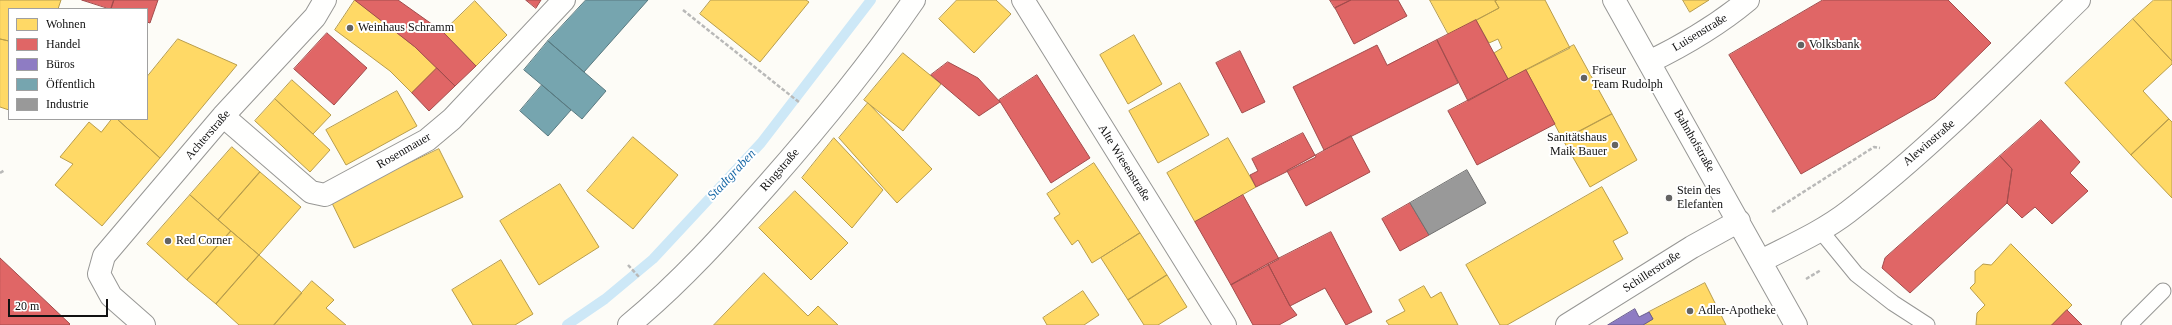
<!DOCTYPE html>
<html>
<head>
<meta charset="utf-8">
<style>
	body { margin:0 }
	#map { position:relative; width:2172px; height:325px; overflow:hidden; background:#fdfcf7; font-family:Georgia,serif }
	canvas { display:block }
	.legend { position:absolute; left:8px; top:8px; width:140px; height:112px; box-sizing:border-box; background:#fff; border:1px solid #a0a0a0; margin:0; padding:5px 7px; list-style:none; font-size:12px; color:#111 }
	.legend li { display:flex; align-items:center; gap:8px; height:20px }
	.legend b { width:20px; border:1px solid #a0a0a0 }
	.scale { position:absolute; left:8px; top:299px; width:100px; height:18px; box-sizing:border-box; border:2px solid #111; border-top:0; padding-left:5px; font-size:12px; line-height:14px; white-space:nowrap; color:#111; -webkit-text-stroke:3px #fff; paint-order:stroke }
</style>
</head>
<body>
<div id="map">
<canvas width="2172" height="325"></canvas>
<ul class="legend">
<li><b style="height:11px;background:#ffd966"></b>Wohnen</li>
<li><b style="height:11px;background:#e06666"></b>Handel</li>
<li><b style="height:11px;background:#8e7cc3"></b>Büros</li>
<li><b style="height:11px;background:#76a5af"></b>Öffentlich</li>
<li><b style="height:11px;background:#999"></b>Industrie</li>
</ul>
<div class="scale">20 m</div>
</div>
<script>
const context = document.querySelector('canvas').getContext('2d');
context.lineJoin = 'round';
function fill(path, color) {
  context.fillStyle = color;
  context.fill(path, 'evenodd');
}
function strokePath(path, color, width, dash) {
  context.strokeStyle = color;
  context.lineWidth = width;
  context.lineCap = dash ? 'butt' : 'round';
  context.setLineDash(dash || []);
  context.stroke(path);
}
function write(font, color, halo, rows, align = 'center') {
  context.font = font + ' Georgia,serif';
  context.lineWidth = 4;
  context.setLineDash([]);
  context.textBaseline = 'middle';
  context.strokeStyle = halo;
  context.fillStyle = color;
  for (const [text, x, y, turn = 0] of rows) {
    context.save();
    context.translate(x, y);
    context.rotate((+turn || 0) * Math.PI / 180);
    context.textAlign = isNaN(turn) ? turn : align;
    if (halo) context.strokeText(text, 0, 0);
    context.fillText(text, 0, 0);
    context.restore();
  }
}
const homes = new Path2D(`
	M0,0H61L58,9H9V41L0,39Z
	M355,0L415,47L437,68L412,93L390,71L335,30Z
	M711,0H806L809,2L760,62L700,14Z
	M957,0H996L1011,14L974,53L939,19Z
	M1430,0H1497L1495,1L1499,8L1449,35Z
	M1497,0H1545L1570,48L1508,79L1494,53L1502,48L1498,39L1489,43L1476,20L1499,8L1495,1Z
	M1683,0H1709L1690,12Z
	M2154,0H2172V61L2133,19Z
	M475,1L507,35L476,66L443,32Z
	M2133,19L2172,61V64L2143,91L2169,119L2131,155L2065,83Z
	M1134,35L1162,84L1128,104L1100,55Z
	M0,39L9,41V110L0,107Z
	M178,39L237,65L160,158L117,119H147V77Z
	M1574,45L1612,114L1563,140L1526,70Z
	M903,53L941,84L903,131L864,100Z
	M292,80L331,115L313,134L275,99Z
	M1180,83L1209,135L1158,163L1129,111Z
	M397,91L417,126L346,165L326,130Z
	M275,99L330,150L310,172L255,121Z
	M868,103L932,169L897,203L839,138Z
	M1612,114L1637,160L1590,187L1563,140Z
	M112,119H117L160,158L102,226L55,185L73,164L60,157L89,122L101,132Z
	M2169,119L2172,122V198L2131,155Z
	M633,137L678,175L633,229L587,191Z
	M834,138L883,190L852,228L802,178Z
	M1228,138L1256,187L1195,222L1167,173Z
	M232,147L260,172L218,220L190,195Z
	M439,149L463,197L354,248L331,201Z
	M1094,163L1140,233L1092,263L1078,240L1072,245L1054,218L1060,214L1047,194Z
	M260,172L301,207L259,255L218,220Z
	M560,184L599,247L539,285L500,221Z
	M1602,187L1628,233L1613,241L1623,259L1507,325H1500L1466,265Z
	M795,191L848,243L811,280L759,228Z
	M190,195L231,231L187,280L147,244Z
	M231,231L259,255L216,304L187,280Z
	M1140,233L1167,275L1128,300L1101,258Z
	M2011,244L2072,305L2052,325H1976L1977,313L1985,305L1970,288L1975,283V271L1983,264L1991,265Z
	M259,255L302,293L274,325H239L216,304Z
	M501,260L533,314L515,325H473L452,290Z
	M764,273L808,316L818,306L838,325H714Z
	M1167,275L1187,307L1158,325H1144L1128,300Z
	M312,281L334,300L326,308L346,325H274Z
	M1705,283L1726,325H1643L1653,319L1649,312Z
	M1424,286L1431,298L1441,292L1458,325H1389L1386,321L1405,311L1399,300Z
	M1083,291L1099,315L1084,325H1047L1043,318Z`);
const shops = new Path2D(`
	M82,0H114L111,9Z
	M114,0H158L150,23L147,22V9H111Z
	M355,0H398L443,32L476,66L455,86L415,47Z
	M526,0H541L536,8Z
	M1330,0H1351L1335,8Z
	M1351,0H1398L1407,16L1354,44L1335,8Z
	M1823,0H1948L1991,43L1935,98L1801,174L1729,55Z
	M1476,20L1508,79L1468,101L1437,40Z
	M327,33L367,68L334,105L294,69Z
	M1437,40L1458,83L1324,150L1293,87L1377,45L1387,65Z
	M1240,51L1265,102L1242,113L1216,63Z
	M948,62L978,78L1000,102L979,116L931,75Z
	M437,68L455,86L429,111L412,93Z
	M1526,70L1555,124L1477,165L1448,111Z
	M1037,75L1090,158L1051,183L999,100Z
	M2041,120L2080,162L2070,173L2088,191L2052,224L2035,207L2022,218L2007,203L2012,169L2000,156Z
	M1303,133L1316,157L1256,187L1250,175L1258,171L1252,159Z
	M1351,136L1370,172L1306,206L1287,171Z
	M2000,156L2012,169L2007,203L1910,293L1882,268L1885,258Z
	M1243,195L1279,259L1231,285L1195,222Z
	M1410,203L1429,235L1400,251L1382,219Z
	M1331,232L1372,312L1346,325L1325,288L1290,306L1268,264Z
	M0,258L70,324L69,325H0Z
	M1268,264L1290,306L1297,315L1279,325H1253L1231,285Z
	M2067,310L2082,325H2052Z`);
const offices = new Path2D(`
	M1635,309L1639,317L1649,312L1653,319L1643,325H1608Z`);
const public = new Path2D(`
	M586,0H648L584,72L548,41Z
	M548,41L606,91L582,119L524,70Z
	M542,85L571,110L548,136L520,111Z`);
const industry = new Path2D(`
	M1467,170L1486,203L1429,235L1410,203Z`);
const stream = new Path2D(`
	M567,325L605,299L653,259L761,143L871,0`);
const path = new Path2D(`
	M683,10L800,103
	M0,173L5,170
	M1772,212L1874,147L1880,148
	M628,265L640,278
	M1806,279L1821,270`);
const service = new Path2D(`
	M1820,230L1856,274L1893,303L1927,325
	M2129,325L2163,291`);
const minor = new Path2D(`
	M1023,0L1225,325
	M1614,0L1796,325
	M1649,62C1684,45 1718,25 1748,0
	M223,116L311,192L325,195L427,140L452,119L564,0
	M1761,261C1790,246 1822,232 1848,212C1931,148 2004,73 2079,0
	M144,325L111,296L99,274L104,256L223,116L315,17L325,0
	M629,325C681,282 725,233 769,183C821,124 870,64 914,0
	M1567,325L1692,247L1739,221`);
const markers = [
	[350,28,4,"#646362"],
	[1801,45,4,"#646362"],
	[1584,78,4,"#646362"],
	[1615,145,4,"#646362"],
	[1669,198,4,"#646362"],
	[168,241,4,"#646362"],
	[1690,311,4,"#646362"]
];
const poiNames = [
	["Weinhaus Schramm",358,28],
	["Volksbank",1809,45],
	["Friseur",1592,71],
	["Team Rudolph",1592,85],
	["Sanitätshaus",1607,138,"right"],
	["Maik Bauer",1607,152,"right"],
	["Stein des",1677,191],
	["Elefanten",1677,205],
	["Red Corner",176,241],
	["Adler-Apotheke",1698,311]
];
const streetNames = [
	["Luisenstraße",1700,33,-31],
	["Achterstraße",208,135,-49],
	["Bahnhofstraße",1694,141,60],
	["Alewinstraße",1929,143,-41],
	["Rosenmauer",404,151,-30],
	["Alte Wiesenstraße",1124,163,58],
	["Ringstraße",780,170,-49],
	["Schillerstraße",1652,272,-33]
];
const waterNames = [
	["Stadtgraben",732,175,-47]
];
fill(homes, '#ffd966');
strokePath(homes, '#b89d4c', 1);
fill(shops, '#e06666');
strokePath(shops, '#a24c4c', 1);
fill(offices, '#8e7cc3');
strokePath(offices, '#685c8e', 1);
fill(public, '#76a5af');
strokePath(public, '#587980', 1);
fill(industry, '#999');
strokePath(industry, '#707070', 1);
strokePath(stream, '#cde8f7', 10);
strokePath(service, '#979795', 17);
strokePath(minor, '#979795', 24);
strokePath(path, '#b9b9b8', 2.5, [4, 2]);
strokePath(service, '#fffffe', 15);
strokePath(minor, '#fffffe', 22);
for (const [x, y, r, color] of markers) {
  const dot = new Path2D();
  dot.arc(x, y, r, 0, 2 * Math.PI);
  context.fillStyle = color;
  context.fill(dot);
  strokePath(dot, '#fff', 1.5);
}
write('12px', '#111', '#fff', poiNames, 'left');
write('12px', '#111', '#fff', streetNames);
write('italic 13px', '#1768a6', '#fff', waterNames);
</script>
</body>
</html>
